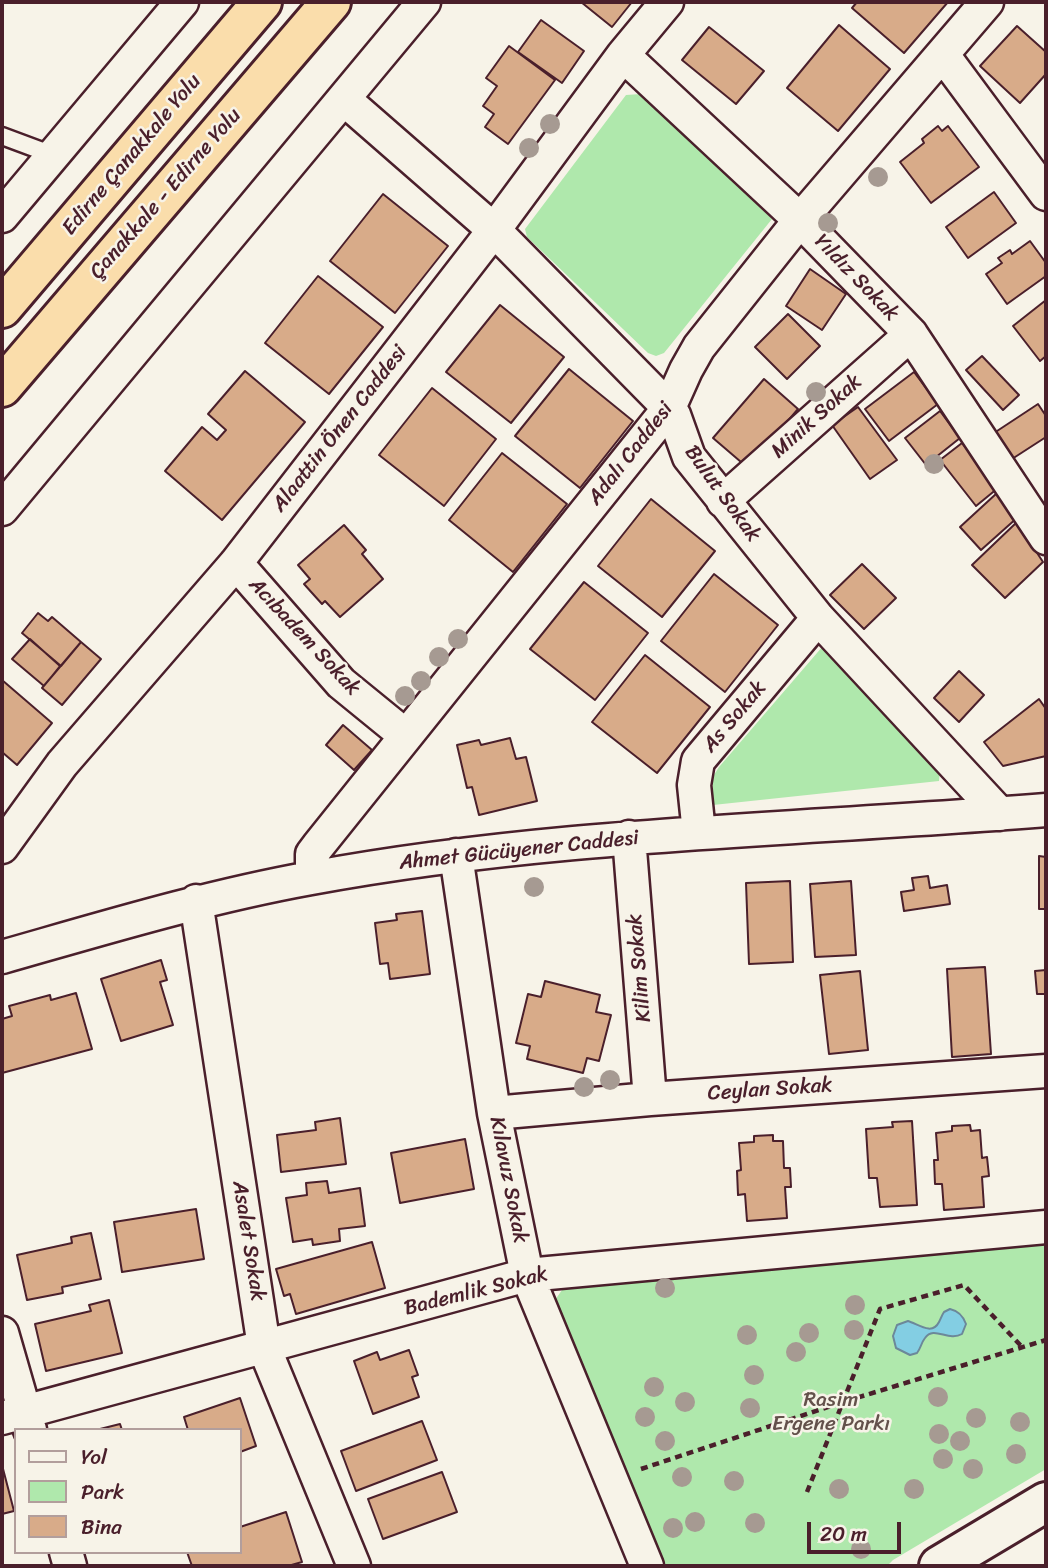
<!DOCTYPE html>
<html>
<head>
<meta charset="utf-8">
<style>
	body { margin:0 }
	#map { position:relative; width:1048px; height:1568px; overflow:hidden; background:#f7f3e8; font-family:Sriracha,sans-serif }
	canvas { display:block }
	.frame { position:absolute; inset:0; border:4px solid #4a1f2b; pointer-events:none }
	.legend { position:absolute; left:14px; top:1428px; width:228px; height:126px; box-sizing:border-box; background:#f7f3e8; border:2px solid #b29e9c; margin:0; padding:9px 12px; list-style:none; font-size:21px; color:#4a1f2b }
	.legend li { display:flex; align-items:center; gap:14px; height:35px }
	.legend b { width:35px; border:2px solid #b29e9c }
	.scale { position:absolute; left:807px; top:1522px; width:94px; height:32px; box-sizing:border-box; border:4px solid #4a1f2b; border-top:0; padding-left:9px; font-size:21px; line-height:24px; white-space:nowrap; color:#4a1f2b; -webkit-text-stroke:5px #f7f3e8; paint-order:stroke }
</style>
</head>
<body>
<div id="map">
<canvas width="1048" height="1568"></canvas>
<div class="frame"></div>
<ul class="legend">
<li><b style="height:9px;background:#f7f3e8"></b>Yol</li>
<li><b style="height:19px;background:#afe8ac"></b>Park</li>
<li><b style="height:19px;background:#d8ab89"></b>Bina</li>
</ul>
<div class="scale">20 m</div>
</div>
<script>
const context = document.querySelector('canvas').getContext('2d');
context.lineJoin = 'round';
function fill(path, color) {
  context.fillStyle = color;
  context.fill(path, 'evenodd');
}
function strokePath(path, color, width, dash) {
  context.strokeStyle = color;
  context.lineWidth = width;
  context.lineCap = dash ? 'butt' : 'round';
  context.setLineDash(dash || []);
  context.stroke(path);
}
function write(font, color, halo, rows, align = 'center') {
  context.font = font + ' Sriracha,sans-serif';
  context.lineWidth = 5;
  context.setLineDash([]);
  context.textBaseline = 'middle';
  context.strokeStyle = halo;
  context.fillStyle = color;
  for (const [text, x, y, turn = 0] of rows) {
    context.save();
    context.translate(x, y);
    context.rotate((+turn || 0) * Math.PI / 180);
    context.textAlign = isNaN(turn) ? turn : align;
    if (halo) context.strokeText(text, 0, 0);
    context.fillText(text, 0, 0);
    context.restore();
  }
}
const green = new Path2D(`
	M641,94L772,219L664,353L656,356L648,353L527,237L525,229L626,95Z
	M823,646L940,768L939,781L713,805L712,778L719,767Z
	M1046,1241V1469L893,1560L887,1566H664L550,1307L567,1283Z`);
const water = new Path2D(`
	M950,1309C959,1311 963,1316 966,1324L962,1334C948,1342 934,1325 925,1338C921,1343 921,1348 917,1353L910,1355L896,1348L893,1336L897,1325L908,1321C918,1324 932,1336 939,1322C941,1318 942,1315 944,1312Z`);
const building = new Path2D(`
	M581,2H632L612,27Z
	M857,2H948L904,53L852,8Z
	M541,20L584,51L562,83L518,52Z
	M839,25L890,69L838,131L787,88Z
	M1017,26L1046,52V74L1020,103L980,66Z
	M709,27L764,71L736,104L682,60Z
	M509,46L555,80L508,144L485,127L494,114L483,106L497,86L486,78Z
	M938,126L942,131L948,126L979,167L931,203L900,162L924,143L922,139Z
	M994,192L1016,223L968,258L946,227Z
	M383,194L448,246L395,313L330,261Z
	M1030,241L1046,263V276L1007,304L986,274L1002,263L998,258L1010,250L1012,254Z
	M810,269L846,294L822,330L786,306Z
	M318,276L383,327L329,394L265,343Z
	M1046,300V356L1040,361L1013,326Z
	M500,305L564,357L511,423L446,372Z
	M788,314L820,346L787,379L755,347Z
	M982,356L1019,395L1003,410L966,370Z
	M569,369L633,421L580,488L515,436Z
	M245,371L305,422L222,520L165,471L202,427L217,440L226,430L208,414Z
	M914,372L938,404L889,441L865,409Z
	M764,379L798,409L748,468L713,438Z
	M432,388L496,439L444,506L379,455Z
	M1038,404L1046,416V437L1012,459L994,433Z
	M858,407L897,460L870,479L832,425Z
	M940,411L960,438L926,465L905,438Z
	M962,443L998,488L976,506L940,460Z
	M502,453L567,504L513,572L449,520Z
	M997,493L1018,517L981,550L960,527Z
	M651,499L715,551L662,617L598,566Z
	M1017,522L1043,562L1005,598L972,565Z
	M344,525L366,550L362,554L383,579L340,617L325,601L322,604L304,584L310,579L298,565Z
	M862,564L896,598L864,629L830,595Z
	M714,574L778,625L725,692L661,641Z
	M584,582L648,633L595,700L530,649Z
	M38,613L48,621L52,617L81,642L61,666L22,633Z
	M30,639L60,666L44,686L12,659Z
	M81,642L101,659L62,705L42,688Z
	M645,655L710,707L657,773L592,722Z
	M959,671L984,695L959,722L934,698Z
	M2,680L52,723L17,765L2,752Z
	M1039,699L1046,709V756L1003,766L984,742Z
	M343,725L372,750L354,770L326,745Z
	M510,738L516,759L526,757L537,801L479,815L472,787L467,788L457,745L479,740L481,745Z
	M1039,856L1046,857V909H1039Z
	M928,876L930,888L947,885L950,904L904,911L901,892L914,890L912,878Z
	M790,881L793,962L749,964L746,883Z
	M851,881L856,955L815,957L810,884Z
	M422,911L430,974L390,979L388,963L380,964L375,923L397,920L396,914Z
	M161,960L167,980L160,982L173,1025L121,1041L101,979Z
	M985,967L991,1054L952,1057L947,969Z
	M1046,970V994H1037L1035,971Z
	M860,971L868,1050L829,1054L820,975Z
	M545,981L600,995L596,1012L611,1015L599,1061L587,1058L583,1073L527,1059L530,1046L516,1043L528,994L541,997Z
	M76,993L92,1049L2,1073V1019L12,1016L9,1006L50,995L51,1000Z
	M340,1118L346,1164L281,1172L277,1135L316,1130L315,1122Z
	M912,1121L917,1205L880,1207L877,1178H869L866,1129L893,1127L892,1122Z
	M970,1125L971,1131L980,1130L982,1158L987,1157L989,1176L982,1177L984,1207L944,1210L942,1184H935L934,1160H938L936,1133L952,1131V1126Z
	M773,1135V1141H783L784,1168H790L791,1187H785L787,1218L747,1221L745,1194L738,1195L737,1171L741,1170L739,1143L754,1142V1136Z
	M465,1139L474,1189L400,1203L391,1153Z
	M327,1181L329,1193L360,1188L365,1226L339,1229L340,1241L313,1245L312,1239L293,1242L286,1198L307,1195L306,1183Z
	M196,1209L204,1259L122,1272L114,1222Z
	M91,1233L101,1279L62,1287L63,1293L27,1300L17,1255L72,1243L71,1237Z
	M372,1242L385,1288L296,1314L290,1294L284,1296L276,1269Z
	M109,1300L122,1353L46,1371L35,1324L91,1311L89,1305Z
	M409,1350L418,1375L412,1377L419,1397L373,1414L354,1361L377,1352L380,1360Z
	M240,1398L256,1446L240,1452V1430H188L184,1417Z
	M422,1421L437,1460L356,1491L341,1451Z
	M120,1424L122,1430H96Z
	M2,1465L14,1511L2,1514Z
	M442,1472L457,1512L383,1539L368,1499Z
	M286,1512L302,1562L288,1566H192L187,1552H240V1527Z`);
const path = new Path2D(`
	M641,1469L843,1402L1046,1340
	M807,1492L880,1309L964,1285L1023,1348`);
const lane = new Path2D(`
	M2,136L53,155`);
const street = new Path2D(`
	M623,55L800,220L911,334L1046,538
	M943,55L1046,194
	M345,100L494,230L669,408L674,415L689,457L818,618L1000,814
	M2,216L182,2
	M723,501L911,334
	M2,509L424,2
	M236,563L341,683L406,736
	M699,833L694,785L698,761L818,618
	M629,837L650,1099
	M2,847L62,764L236,563L494,230L623,55L667,2
	M456,855L494,1113L527,1275L647,1566
	M312,877V854L318,846L669,408L686,370L699,347L800,220L987,2
	M196,901L264,1347L354,1566
	M2,957C104,928 206,897 311,878C553,833 801,830 1046,810
	M494,1113L650,1099L1046,1071
	M2,1333L30,1430
	M2,1418L527,1275L1046,1227
	M66,1552L70,1566`);
const secondary = new Path2D(`
	M939,1566L1046,1502`);
const highway = new Path2D(`
	M2,308L262,2
	M2,387L331,2`);
const trees = [
	[550,124],
	[529,148],
	[878,177],
	[828,223],
	[816,392],
	[934,464],
	[458,639],
	[439,657],
	[421,681],
	[405,696],
	[534,887],
	[610,1080],
	[584,1087],
	[665,1288],
	[855,1305],
	[854,1330],
	[809,1333],
	[747,1335],
	[796,1352],
	[754,1375],
	[654,1387],
	[938,1397],
	[685,1402],
	[750,1408],
	[645,1417],
	[976,1418],
	[1020,1422],
	[939,1434],
	[665,1441],
	[960,1441],
	[1016,1454],
	[943,1459],
	[973,1469],
	[682,1477],
	[734,1481],
	[839,1489],
	[914,1489],
	[695,1522],
	[755,1523],
	[673,1528],
	[861,1549]
];
const streetNames = [
	["Edirne Çanakkale Yolu",132,155,-50],
	["Çanakkale - Edirne Yolu",166,194,-49],
	["Yıldız Sokak",856,278,46],
	["Minik Sokak",817,417,-42],
	["Alaattin Önen Caddesi",340,429,-52],
	["Adalı Caddesi",631,454,-52],
	["Bulut Sokak",722,494,54],
	["Acıbadem Sokak",304,637,47],
	["As Sokak",735,717,-50],
	["Ahmet Gücüyener Caddesi",519,851,-6],
	["Kilim Sokak",640,968,-95],
	["Ceylan Sokak",770,1090,-4],
	["Kılavuz Sokak",508,1180,79],
	["Asalet Sokak",248,1241,81],
	["Bademlik Sokak",476,1292,-14]
];
const parkNames = [
	["Rasim",831,1401],
	["Ergene Parkı",831,1425]
];
fill(green, '#afe8ac');
fill(water, '#83cee3');
strokePath(water, '#6c8899', 2);
fill(building, '#d8ab89');
strokePath(building, '#4a1f2b', 2);
strokePath(lane, '#4a1f2b', 21);
strokePath(street, '#4a1f2b', 37);
strokePath(secondary, '#4a1f2b', 44);
strokePath(highway, '#4a1f2b', 44);
strokePath(path, '#4a1f2b', 4.5, [7, 5]);
strokePath(lane, '#f7f3e8', 16);
strokePath(street, '#f7f3e8', 32);
strokePath(secondary, '#f7f3e8', 38);
strokePath(highway, '#faddab', 38);
context.fillStyle = '#a69a92';
for (const [x, y] of trees) {
  context.beginPath();
  context.arc(x, y, 10, 0, 2 * Math.PI);
  context.fill();
}
write('21px', '#4a1f2b', '#f7f3e8', streetNames);
write('21px', '#63514b', '#f7f3e8', parkNames);
</script>
</body>
</html>
